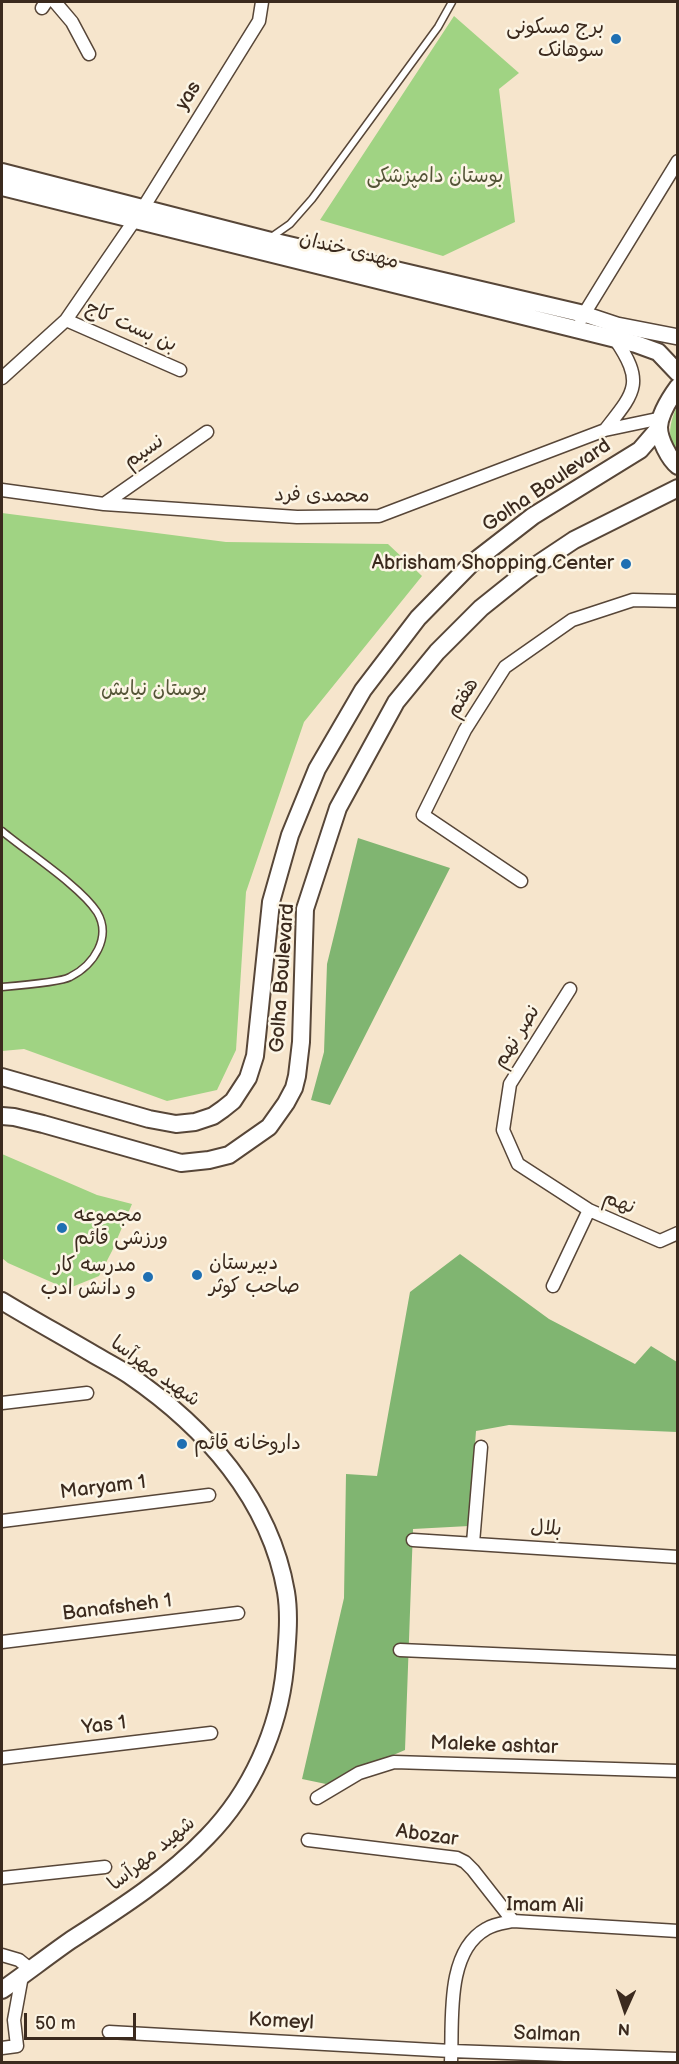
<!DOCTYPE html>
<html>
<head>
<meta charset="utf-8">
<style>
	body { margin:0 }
	#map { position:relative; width:679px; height:2064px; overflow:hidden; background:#f6e5cc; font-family:"Balsamiq Sans",sans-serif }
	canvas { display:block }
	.frame { position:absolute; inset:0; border:3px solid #3b2a1e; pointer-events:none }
	.north { position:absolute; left:595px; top:1980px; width:60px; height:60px; -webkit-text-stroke:4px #fcf5e5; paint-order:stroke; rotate:183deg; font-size:16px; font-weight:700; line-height:24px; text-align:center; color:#3b2a1e }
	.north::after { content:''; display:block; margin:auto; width:21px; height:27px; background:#3b2a1e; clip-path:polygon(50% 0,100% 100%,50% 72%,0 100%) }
	.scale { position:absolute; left:24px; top:2013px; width:112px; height:27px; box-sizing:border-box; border:3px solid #3b2a1e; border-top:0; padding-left:8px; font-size:18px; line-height:21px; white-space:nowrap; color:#3b2a1e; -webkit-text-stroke:4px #fcf5e5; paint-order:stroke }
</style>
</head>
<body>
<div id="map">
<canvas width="679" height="2064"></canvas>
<div class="frame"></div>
<div class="north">N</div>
<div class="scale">50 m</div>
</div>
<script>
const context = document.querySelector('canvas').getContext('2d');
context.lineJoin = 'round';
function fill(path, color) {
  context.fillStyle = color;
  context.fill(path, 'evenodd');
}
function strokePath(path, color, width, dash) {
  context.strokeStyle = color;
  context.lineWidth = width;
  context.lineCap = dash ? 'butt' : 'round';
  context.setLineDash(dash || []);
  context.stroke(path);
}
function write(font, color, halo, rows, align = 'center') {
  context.font = font + ' "Balsamiq Sans","Playpen Sans Arabic",sans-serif';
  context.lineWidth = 5;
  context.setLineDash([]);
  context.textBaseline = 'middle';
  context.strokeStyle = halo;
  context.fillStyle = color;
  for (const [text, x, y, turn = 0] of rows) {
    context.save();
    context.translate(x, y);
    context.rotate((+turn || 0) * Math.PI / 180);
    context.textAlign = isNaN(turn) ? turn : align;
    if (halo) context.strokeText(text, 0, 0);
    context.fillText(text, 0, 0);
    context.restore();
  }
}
const green = new Path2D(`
	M454,16L519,73L499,89L515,222L443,256L320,220Z
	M677,406V454C666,438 670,422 677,406Z
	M2,513L226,542L388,544L422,576L304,722L246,892L236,1050L217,1090L167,1101L24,1049L2,1051Z
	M2,1154L97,1195L132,1204L112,1251L99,1276L67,1289L8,1263L2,1258Z`);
const forest = new Path2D(`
	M358,838L450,868L330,1105L311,1100L324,1052L327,964Z
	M460,1254L549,1319L635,1364L651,1346L677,1362V1432L509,1425L476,1431L469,1526L413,1529L405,1750L326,1784L302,1779L344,1598L346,1474L377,1476L410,1292Z`);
const service = new Path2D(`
	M270,238L290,224L312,199L438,27L452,2
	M2,831C27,852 80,886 97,912C112,937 94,965 70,977C61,982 14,986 2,987`);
const minor = new Path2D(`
	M55,2L72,22L89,54
	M42,8L46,2
	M143,208L259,21L262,2
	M581,319L678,161
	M66,320L180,370
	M2,378L66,320L134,221
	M605,430C635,392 645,383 615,339
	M2,490L104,504L297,517L379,516L605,430L662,418
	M104,504L207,432
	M521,881L423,815L465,730L505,667L572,620L633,600L678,601
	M570,989L510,1084L503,1130L518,1164L589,1210
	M553,1286L589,1210L660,1241L678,1233
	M2,1403L87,1393
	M2,1521L209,1495
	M413,1540L678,1557
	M473,1543L481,1447
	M2,1642L238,1613
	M400,1650L678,1662
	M2,1758L211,1733
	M317,1798L359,1773L394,1762L678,1771
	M308,1840L457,1858L465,1862L473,1870L513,1921
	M2,1878L105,1867
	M2,1955L19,1960L30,1969
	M109,2032L451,2051L678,2059
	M2,2048L17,2046L14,2020L22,1976
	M451,2062C453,2022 445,1952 486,1929C494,1924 504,1923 513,1921L678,1931`);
const tertiary = new Path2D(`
	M584,314L617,325L678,337`);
const secondary = new Path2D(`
	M2,172L267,240L584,314
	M2,187L636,344L658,352L678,373
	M678,387C670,398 660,413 659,427C659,439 669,459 678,466
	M2,1077L149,1119L176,1124L195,1122L213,1116L223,1109L233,1101L248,1078L255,1056L271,902L290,835L317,769L363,690L418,618L471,564L533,516L640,450L659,428
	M2,1116L14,1117L43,1124L181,1163L209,1160L229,1155L269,1127L286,1103L294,1088L297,1076L301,1042L305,909L338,808L396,702L437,652L481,608L526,572L574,540L678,488
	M2,1301C30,1318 59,1334 88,1351C101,1359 116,1366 129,1375C205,1427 270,1499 286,1592C290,1616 287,1643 285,1668C279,1730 251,1792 207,1837C168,1878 119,1909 71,1940C48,1956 25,1974 2,1990`);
const markers = [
	[616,39,6,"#1f6fb2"],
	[626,564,6,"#1f6fb2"],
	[62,1228,6,"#1f6fb2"],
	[197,1275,6,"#1f6fb2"],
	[148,1277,6,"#1f6fb2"],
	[182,1444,6,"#1f6fb2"]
];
const poiNames = [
	["برج مسکونی",604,28],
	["سوهانک",604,51],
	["Abrisham Shopping Center",614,564],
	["مجموعه",74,1216,"left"],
	["ورزشی قائم",74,1239,"left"],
	["دبيرستان",209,1264,"left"],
	["صاحب كوثر",209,1287,"left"],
	["مدرسه کار",136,1266],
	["و دانش ادب",136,1289],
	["داروخانه قائم",194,1444,"left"]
];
const streetNames = [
	["yas",189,96,-58],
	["مهدی خندان",349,251,14],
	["بن بست کاج",131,327,24],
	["نسیم",144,452,-35],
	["Golha Boulevard",547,486,-34],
	["محمدی فرد",322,496,1],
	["هفتم",463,698,-58],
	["Golha Boulevard",283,978,-86],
	["نصر نهم",517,1037,-58],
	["نهم",619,1203,22],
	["شهید مهرآسا",155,1372,36],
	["Maryam 1",103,1488,-7],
	["بلال",546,1529,4],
	["Banafsheh 1",117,1608,-7],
	["Yas 1",104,1726,-7],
	["Maleke ashtar",494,1746,2],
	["Abozar",427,1836,8],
	["شهید مهرآسا",152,1854,-39],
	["Imam Ali",545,1906,1],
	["Komeyl",281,2022,3],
	["Salman",547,2035,2]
];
const parkNames = [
	["بوستان دامپزشکی",435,177],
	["بوستان نیایش",154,690]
];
fill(green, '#a0d383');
fill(forest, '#80b571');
strokePath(service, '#574638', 9);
strokePath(minor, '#574638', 15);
strokePath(tertiary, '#574638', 18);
strokePath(secondary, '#574638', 20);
strokePath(service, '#fff', 6);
strokePath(minor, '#fff', 12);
strokePath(tertiary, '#fff', 15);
strokePath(secondary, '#fff', 16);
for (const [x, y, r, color] of markers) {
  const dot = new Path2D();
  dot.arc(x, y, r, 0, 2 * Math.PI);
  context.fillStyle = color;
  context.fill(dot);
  strokePath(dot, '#fcf5e5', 2);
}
write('20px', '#3b2a1e', '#fcf5e5', poiNames, 'right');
write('20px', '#3b2a1e', '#fcf5e5', streetNames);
write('20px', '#545437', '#fcf5e5', parkNames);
</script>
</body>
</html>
